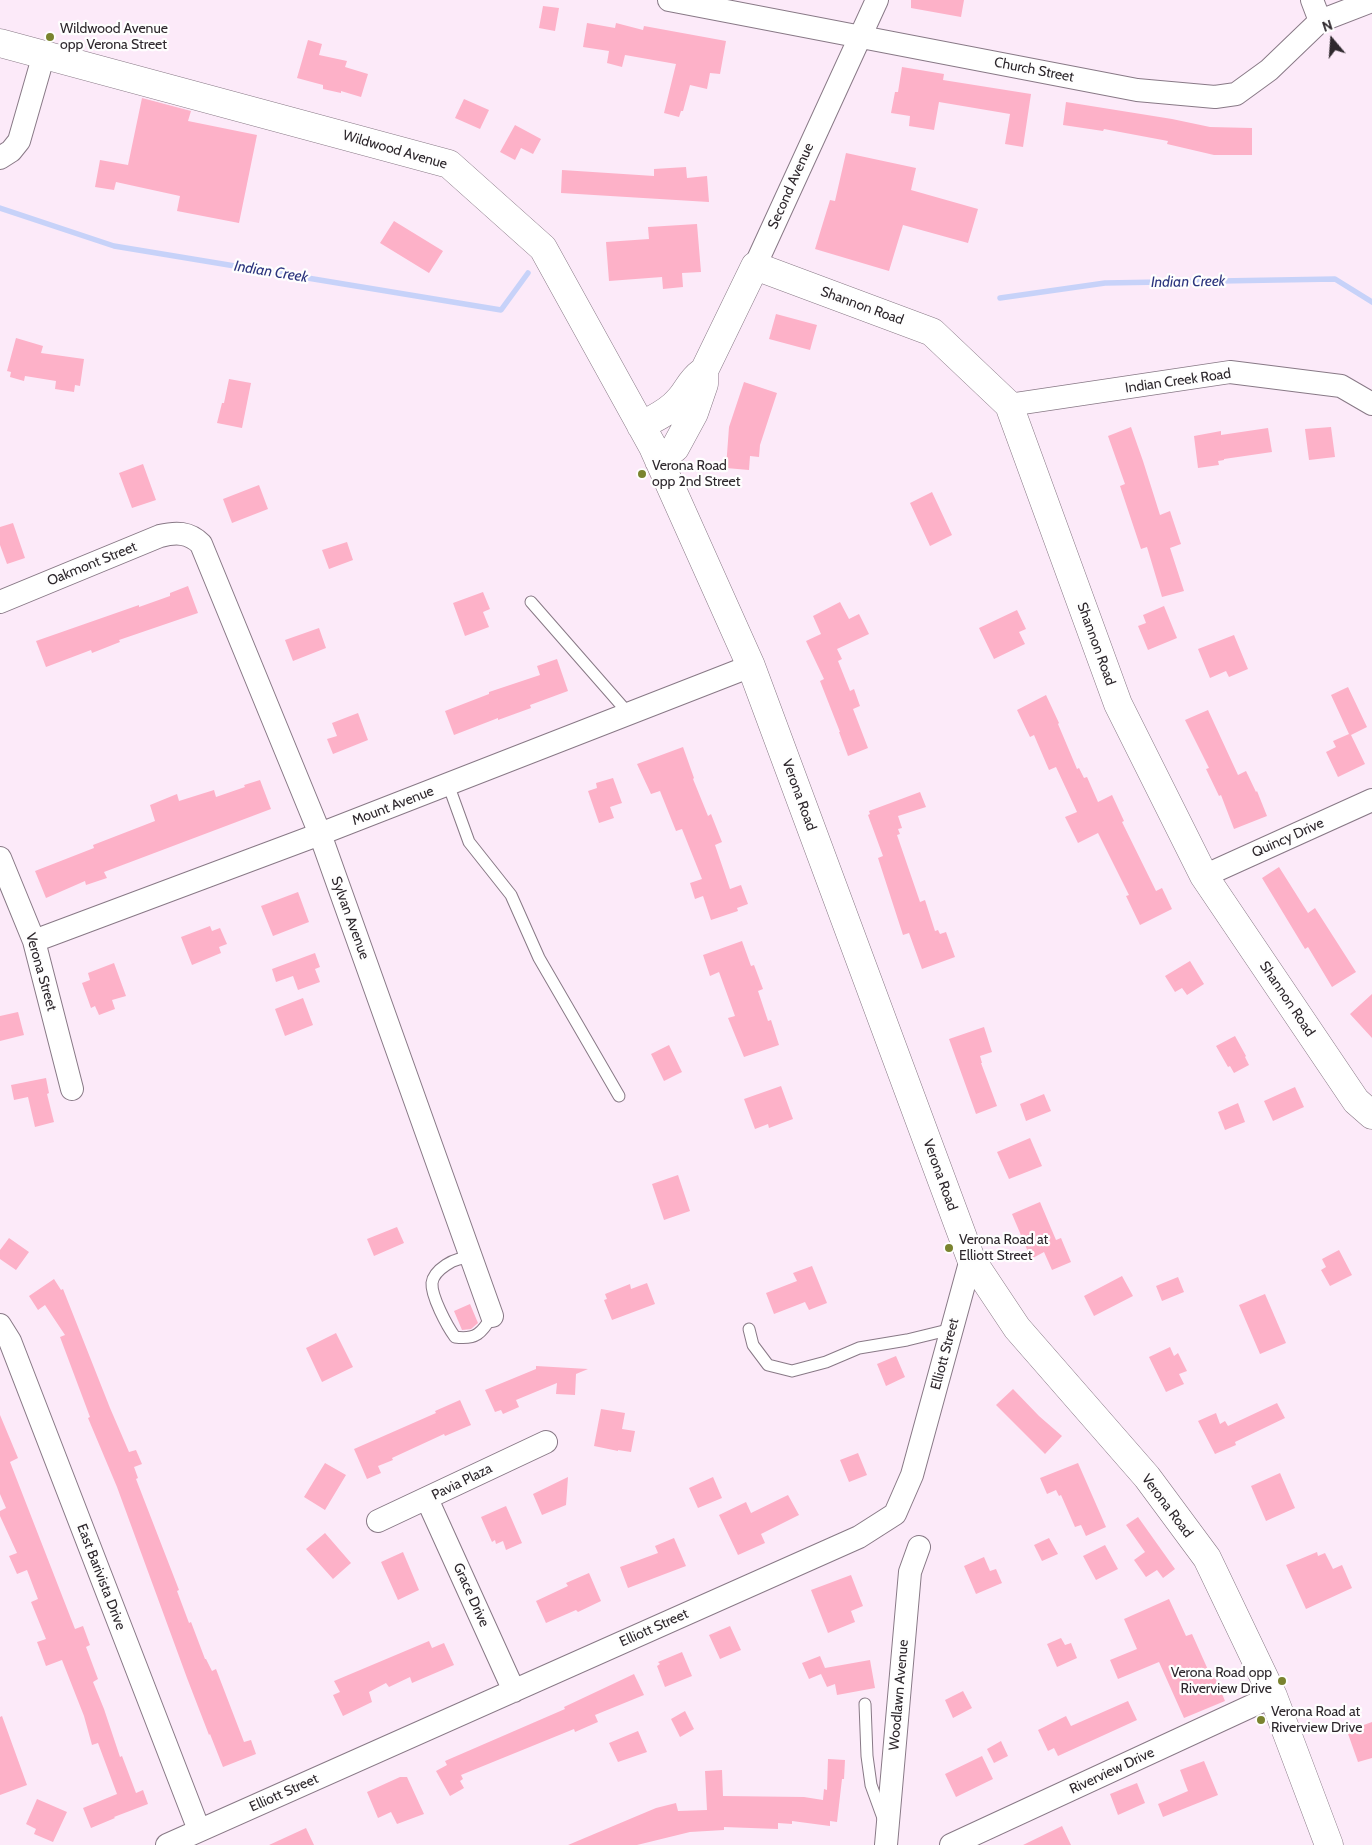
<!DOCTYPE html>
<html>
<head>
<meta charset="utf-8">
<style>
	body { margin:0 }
	#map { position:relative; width:1372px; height:1845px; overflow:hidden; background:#fceaf9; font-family:Cabin,sans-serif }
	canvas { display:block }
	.north { position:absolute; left:1307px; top:15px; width:50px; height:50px; -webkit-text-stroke:4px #fefefe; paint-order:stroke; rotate:342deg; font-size:14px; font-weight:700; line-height:20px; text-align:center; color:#2e282d }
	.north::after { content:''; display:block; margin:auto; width:18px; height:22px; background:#2e282d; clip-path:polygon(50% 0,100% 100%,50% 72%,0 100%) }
</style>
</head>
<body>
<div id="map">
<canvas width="1372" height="1845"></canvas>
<div class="north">N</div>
</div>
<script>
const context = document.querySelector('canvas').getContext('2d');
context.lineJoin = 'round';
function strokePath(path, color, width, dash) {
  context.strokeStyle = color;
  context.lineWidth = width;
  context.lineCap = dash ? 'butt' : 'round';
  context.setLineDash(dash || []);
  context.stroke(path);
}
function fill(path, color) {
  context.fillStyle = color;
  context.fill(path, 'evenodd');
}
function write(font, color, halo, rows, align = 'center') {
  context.font = font + ' Cabin,sans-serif';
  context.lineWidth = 4.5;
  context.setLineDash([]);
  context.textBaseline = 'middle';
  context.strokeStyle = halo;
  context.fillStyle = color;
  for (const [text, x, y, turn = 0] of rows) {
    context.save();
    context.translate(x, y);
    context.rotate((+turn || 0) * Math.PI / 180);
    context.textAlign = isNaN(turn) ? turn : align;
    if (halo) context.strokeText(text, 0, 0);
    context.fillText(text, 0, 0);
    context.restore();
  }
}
const stream = new Path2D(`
	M0,208L114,246L501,310L528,273
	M1000,298L1105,283L1335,279L1372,302`);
const building = new Path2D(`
	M911,0H964L961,17L911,8Z
	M543,6L559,8L555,31L539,28Z
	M587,23L615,28L616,23L643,30L644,26L726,41L720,74L710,73L707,89L690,85L683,111H681L679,117L664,113L676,64L625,55L622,67L607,63L609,51L583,47Z
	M308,40L322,44L319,55L347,61L345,67L368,74L361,97L341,91V93L323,89V85L297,78Z
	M902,67L944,74L943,80L1031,94L1023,147L1005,144L1010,114L939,102L934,130L909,126L910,116L891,113L895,92H898Z
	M142,98L191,111L188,121L257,135L239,223L177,211L180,196L116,182L114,190L95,187L100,160L128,165Z
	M464,99L489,110L480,129L455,118Z
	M1066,102L1172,119L1210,127L1252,128V155H1214L1167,144L1168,141L1104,129L1103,131L1063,125Z
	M515,125L541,139L533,154L521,148L515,160L500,152Z
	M846,153L916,168L911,190L978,209L968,243L903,225L889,271L815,249L830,200L835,201Z
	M686,167L687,178L707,176L709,202L561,193L562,170L654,176V169Z
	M394,221L443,251L429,273L380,243Z
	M697,224L701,272L682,273L683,287L663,289L662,277L609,281L606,242L649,239L648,227Z
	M776,314L817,325L810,350L769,339Z
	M16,338L43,346L41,353L84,359L80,386L75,385L74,392L55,389L56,381L25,376L24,381L10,377L11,372L7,371Z
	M229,379L251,383L242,428L217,423L222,403H224Z
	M744,382L777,393L760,445L759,457L750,456L749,470L726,468L729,427Z
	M1131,427L1143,461L1160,515L1170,511L1181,544L1170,548L1184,591L1162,597L1147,547L1141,549L1120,486L1125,484L1108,436Z
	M1331,427L1335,457L1309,460L1305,429Z
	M1268,428L1272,452L1224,459V460L1218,461L1219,465L1198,468L1194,436L1221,431V435Z
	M143,464L156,500L132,508L119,473Z
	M259,485L268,509L232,523L223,499Z
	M932,492L952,535L930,546L910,503Z
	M13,523L25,558L7,564L0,545V527Z
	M347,542L353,560L329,569L322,550Z
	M188,586L198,613L119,640L120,642L92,653L91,650L46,667L36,641L139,605V607L170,596V593Z
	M483,592L490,609L483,612L489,627L465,636L453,603Z
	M840,602L849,619L859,614L869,634L837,649L842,659L838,661L850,691L854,689L860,706L853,709L868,748L848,756L839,732H840L820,681L824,679L806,641L821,634L813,616Z
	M1164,606L1177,638L1148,650L1138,626L1146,623L1143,615Z
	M1017,610L1026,629L1019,632L1025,644L994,659L979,628Z
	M319,628L326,648L293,661L285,640Z
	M1234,635L1248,669L1229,677L1226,671L1210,678L1198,649Z
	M557,659L568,691L530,705L531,708L498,720V718L454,735L445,711L489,694V692L540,675L537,666Z
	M1348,687L1367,727L1351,735L1365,764L1338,777L1326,752L1336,747L1333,741L1349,734L1331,695Z
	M1046,695L1059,723L1058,724L1077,769L1079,768L1084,778L1087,777L1098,802L1112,795L1124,821L1122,822L1156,891L1162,888L1172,909L1140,925L1126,896L1129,895L1098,833L1078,843L1065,817L1077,812L1056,767L1049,770L1034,735L1030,737L1017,710Z
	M1208,710L1238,775L1246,771L1256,792L1257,791L1267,816L1234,829L1221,795L1219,796L1206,769L1209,768L1185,720Z
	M358,713L368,740L333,754L327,739L337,736L332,723Z
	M683,747L694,778L693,779L708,816L711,814L722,842L715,845L730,889L741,885L748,904L737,908L738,911L711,920L703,896L695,899L690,883L702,879L682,829L676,831L660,791L651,794L637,764Z
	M613,778L622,803L610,807L614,818L599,823L588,791L597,788L596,783Z
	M260,780L271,809L104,872L107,878L86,885L85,881L46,898L35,871L94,848L93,845L155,821L150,805L177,794L179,801L214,790L216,797L245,787L244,785Z
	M920,792L926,807L898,816L902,828L898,829L900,834L897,835L920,902L925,900L935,931L938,930L940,934L946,932L955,957L922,969L909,933L903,935L878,858L883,856L868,815L870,814L869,811Z
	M1279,867L1308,913L1315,908L1356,972L1332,987L1308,947L1305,949L1262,878Z
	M298,892L309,922L273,936L261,906Z
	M210,926L212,931L220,928L227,944L219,947L221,953L192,965L181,937Z
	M742,941L751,966L754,965L763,989L758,991L768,1021L771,1020L779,1045L744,1057L728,1018L735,1016L719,972L710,976L703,955Z
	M315,953L320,967L315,969L320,982L298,990L293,976L276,982L272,969Z
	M1190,961L1204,984L1187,995L1182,988L1175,992L1165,976Z
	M114,963L126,996L112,1000L115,1009L99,1015L95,1006L91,1008L82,983L90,980L88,973Z
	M1372,994V1038L1350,1014Z
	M303,998L313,1025L285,1036L275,1009Z
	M18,1012L24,1035L0,1041V1016Z
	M984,1027L992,1052L980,1056L982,1063H981L997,1106L976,1114L949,1039Z
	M1235,1036L1246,1056L1245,1057L1249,1065L1234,1073L1230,1066L1228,1067L1216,1046Z
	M669,1045L682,1072L664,1081L651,1054Z
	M46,1078L49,1093L47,1094L54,1122L35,1127L28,1097L14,1100L11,1085Z
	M781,1086L793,1119L769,1128L768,1124L755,1129L744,1099Z
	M1295,1087L1304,1107L1273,1121L1264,1101Z
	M1044,1094L1051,1111L1026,1121L1020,1104Z
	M1238,1103L1245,1122L1225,1130L1218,1112Z
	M1030,1138L1042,1166L1009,1179L997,1152Z
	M678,1175L690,1211L664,1220L652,1184Z
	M1040,1202L1056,1240L1061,1238L1071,1262L1052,1270L1044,1252L1031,1259L1012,1214Z
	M397,1227L404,1243L374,1256L367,1239Z
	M9,1238L29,1252L16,1270L0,1259V1250Z
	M1339,1250L1352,1275L1330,1286L1321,1270L1326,1267L1322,1259Z
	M812,1266L827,1303L809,1310L805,1302L774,1314L766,1293L797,1281L793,1273Z
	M1122,1276L1133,1296L1094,1316L1084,1296Z
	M1178,1277L1184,1292L1162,1301L1156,1286Z
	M54,1279L61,1290L63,1289L110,1408L129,1452L136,1450L142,1464L134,1467L138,1478L136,1479L179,1590L177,1591L189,1623L191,1622L205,1659H206L212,1671L216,1669L244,1742L251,1740L256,1754L223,1767L210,1734L209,1735L187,1678L117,1487L88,1418L90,1417L60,1337L65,1335L45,1305L38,1310L29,1296Z
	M647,1283L655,1304L612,1320L604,1300L607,1299L605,1294L630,1284L631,1289Z
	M1265,1294L1286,1343L1260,1354L1239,1305Z
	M470,1304L478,1323L471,1329L462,1330L454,1311Z
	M336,1333L353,1367L322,1382L306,1348Z
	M1170,1347L1174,1356L1178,1353L1187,1371L1179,1374L1184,1384L1166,1392L1149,1357Z
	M896,1356L905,1377L886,1386L877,1364Z
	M536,1366L588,1369L576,1374L575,1395L556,1394L557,1383L516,1400L519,1407L503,1414L501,1410L495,1412L485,1390L536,1369Z
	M1013,1389L1039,1416L1062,1436L1045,1454L996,1405Z
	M460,1400L471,1425L445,1436L444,1434L392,1458L393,1460L378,1466L381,1473L367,1479L354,1449L436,1413L435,1411Z
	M1277,1403L1285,1418L1235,1442L1236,1445L1215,1454L1198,1421L1216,1413L1220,1424L1225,1421L1228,1426Z
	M601,1409L625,1413L622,1429L635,1431L631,1452L618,1450V1451L594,1446Z
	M0,1415L18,1458L10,1462L75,1629L83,1626L90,1645L86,1647L98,1679L93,1682L104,1709L120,1757L122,1756L136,1793L143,1790L148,1804L114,1817L115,1818L91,1828L83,1808L117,1794L98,1743L92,1745L84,1716L62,1660L46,1666L37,1642L46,1639L31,1602L38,1599L27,1570L17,1574L9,1556L17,1553L0,1516V1511L6,1508L0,1494Z
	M858,1453L867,1475L849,1482L840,1460Z
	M325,1463L346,1475L325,1510L304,1497Z
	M1078,1463L1106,1527L1086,1536L1081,1525L1075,1527L1061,1495L1059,1496L1056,1490L1047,1494L1040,1478Z
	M1280,1473L1295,1508L1266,1521L1251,1486Z
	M568,1477L566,1505L542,1515L533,1494Z
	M713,1477L722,1498L698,1508L689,1488Z
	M788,1495L799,1515L761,1534L765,1543L738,1555L719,1515L746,1502L751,1513Z
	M506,1506L522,1543L506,1550L503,1541L496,1544L495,1540L492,1542L481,1517Z
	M1138,1517L1175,1569L1163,1578L1157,1570L1146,1577L1134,1560L1145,1552L1126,1525Z
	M325,1533L351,1563L333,1579L306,1549Z
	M674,1538L686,1566L628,1588L620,1567L658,1553L655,1546Z
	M1049,1538L1058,1554L1042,1561L1034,1545Z
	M1105,1545L1118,1569L1096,1580L1083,1556Z
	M403,1552L419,1590L398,1600L381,1562Z
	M1317,1552L1318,1556L1325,1553L1333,1569L1342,1565L1352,1588L1306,1609L1286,1565Z
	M984,1557L990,1571L996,1569L1002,1583L976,1594L964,1566Z
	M589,1573L601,1601L578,1612L576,1610L546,1623L536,1601L568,1586L566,1583Z
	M851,1575L863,1606L851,1611L855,1622L828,1633L811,1590Z
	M1169,1599L1186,1636L1192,1634L1209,1672L1212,1670L1225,1701L1184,1718L1159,1662L1118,1679L1110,1660L1137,1649L1124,1619Z
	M730,1626L741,1650L720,1659L709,1635Z
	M1061,1638L1065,1645L1071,1643L1077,1658L1057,1667L1047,1644Z
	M429,1641L432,1648L444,1643L454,1665L412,1683L410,1677L389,1687L386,1683L369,1692L372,1702L343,1716L333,1695L340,1692L334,1681Z
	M682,1652L692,1676L665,1687L657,1666L660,1664L658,1662Z
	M820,1656L825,1668L870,1660L875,1688L837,1695L835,1684L827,1687L821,1674L809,1679L802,1663Z
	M634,1674L644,1695L595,1715L598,1722L575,1732L574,1729L461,1775L463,1779L460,1781L464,1788L450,1796L436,1771L447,1765L445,1761L565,1709L564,1707Z
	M963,1691L972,1708L953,1718L945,1700Z
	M1128,1701L1137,1720L1058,1756L1054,1748L1048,1751L1038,1730L1066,1716L1071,1726Z
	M685,1711L694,1729L680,1737L671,1719Z
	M2,1716L27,1785L0,1795V1717Z
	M1372,1722V1758L1358,1762L1347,1731Z
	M638,1731L647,1752L618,1762L609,1743Z
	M1001,1741L1008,1756L994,1763L987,1749Z
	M982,1756L993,1779L956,1797L945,1774Z
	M828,1759L845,1760L844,1779H842L837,1822L830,1821V1826L792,1821V1824L778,1823V1829L724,1827V1830L690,1832L637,1845H568L656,1808L676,1803L678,1811L707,1810L705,1771L722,1770L723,1796L804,1797L823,1800L824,1789L827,1790Z
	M1204,1761L1218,1795L1163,1817L1158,1804L1188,1791L1180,1770Z
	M400,1777H407L424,1814L397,1824L391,1812L378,1818L367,1792Z
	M1137,1783L1145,1803L1118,1815L1110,1794Z
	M37,1799L67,1812L53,1842L34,1834L36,1829L26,1824Z
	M1062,1826L1071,1845H1023Z
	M306,1828L314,1845H269Z`);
const service = new Path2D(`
	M531,602L629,714
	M448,784L469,842L511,895L539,958L619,1096
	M472,1258C461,1258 455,1259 446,1265C440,1269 433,1275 432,1283C431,1296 447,1326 455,1337C476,1340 482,1333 492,1316
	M749,1329L753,1345L768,1365L792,1371L826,1362L859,1348L907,1340L952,1329
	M865,1704L867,1756L871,1785L883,1818`);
const minor = new Path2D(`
	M669,0L1137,90L1215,97L1236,94L1269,70L1320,21L1372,1
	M1312,0L1320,21
	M0,158L11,151L19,141L44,54
	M755,266L877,0
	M1009,405L1230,372L1341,386L1372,404
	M0,602L160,536C176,532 189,532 201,544L320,834L492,1316
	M0,858L34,941L72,1089
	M1204,876L1372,800
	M34,941L320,834L751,666
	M0,1325L10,1341L199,1830
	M427,1499L514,1691
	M378,1521L546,1442
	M167,1845L859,1537L895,1514L912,1475L971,1259
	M886,1845L910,1572L919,1547
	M951,1845L1273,1696`);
const tertiary = new Path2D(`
	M0,43L449,164L543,248L653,447L751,666L971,1259L1017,1328L1147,1477L1207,1558L1273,1696L1329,1845
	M641,426C654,418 668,413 678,401C687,392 690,381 701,373
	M659,461L675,448L694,413L704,384V371L755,266L932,332L1009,405L1118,704L1204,876L1356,1101L1372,1115`);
const markers = [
	[50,37,5,"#7a832f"],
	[642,474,5,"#7a832f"],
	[949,1248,5,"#7a832f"],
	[1282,1681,5,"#7a832f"],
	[1261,1720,5,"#7a832f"]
];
const poiNames = [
	["Wildwood Avenue",60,29],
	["opp Verona Street",60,45],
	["Verona Road",652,466],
	["opp 2nd Street",652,482],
	["Verona Road at",959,1240],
	["Elliott Street",959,1256],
	["Verona Road opp",1272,1673,"right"],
	["Riverview Drive",1272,1689,"right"],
	["Verona Road at",1271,1712],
	["Riverview Drive",1271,1728]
];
const streetNames = [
	["Church Street",1034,70,11],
	["Wildwood Avenue",395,150,16],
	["Second Avenue",791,186,-66],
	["Shannon Road",862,306,20],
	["Indian Creek Road",1178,381,-8],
	["Oakmont Street",92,564,-22],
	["Shannon Road",1096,644,70],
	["Verona Road",799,795,70],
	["Mount Avenue",393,806,-21],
	["Quincy Drive",1288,838,-24],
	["Sylvan Avenue",350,918,70],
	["Verona Street",41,972,74],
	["Shannon Road",1287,999,56],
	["Verona Road",940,1175,70],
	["Elliott Street",945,1354,-75],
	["Pavia Plaza",462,1482,-26],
	["Verona Road",1167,1506,53],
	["East Barivista Drive",101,1577,69],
	["Grace Drive",471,1595,66],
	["Elliott Street",654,1628,-24],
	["Woodlawn Avenue",899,1695,-85],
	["Riverview Drive",1112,1771,-25],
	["Elliott Street",284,1793,-24]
];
const waterNames = [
	["Indian Creek",271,272,9],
	["Indian Creek",1188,282,-1]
];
strokePath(stream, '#c7d2f9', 5.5);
fill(building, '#fdb1c8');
strokePath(service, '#887986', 13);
strokePath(minor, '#887986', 24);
strokePath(tertiary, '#887986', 29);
strokePath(service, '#fff', 11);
strokePath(minor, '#fff', 22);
strokePath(tertiary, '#fff', 28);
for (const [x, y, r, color] of markers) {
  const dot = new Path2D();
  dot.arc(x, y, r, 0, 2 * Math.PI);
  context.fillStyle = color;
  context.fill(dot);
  strokePath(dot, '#fefefe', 2);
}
write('14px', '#2e282d', '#fefefe', poiNames, 'left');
write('14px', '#2e282d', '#fefefe', streetNames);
write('italic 15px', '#2c357e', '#fefefe', waterNames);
</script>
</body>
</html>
